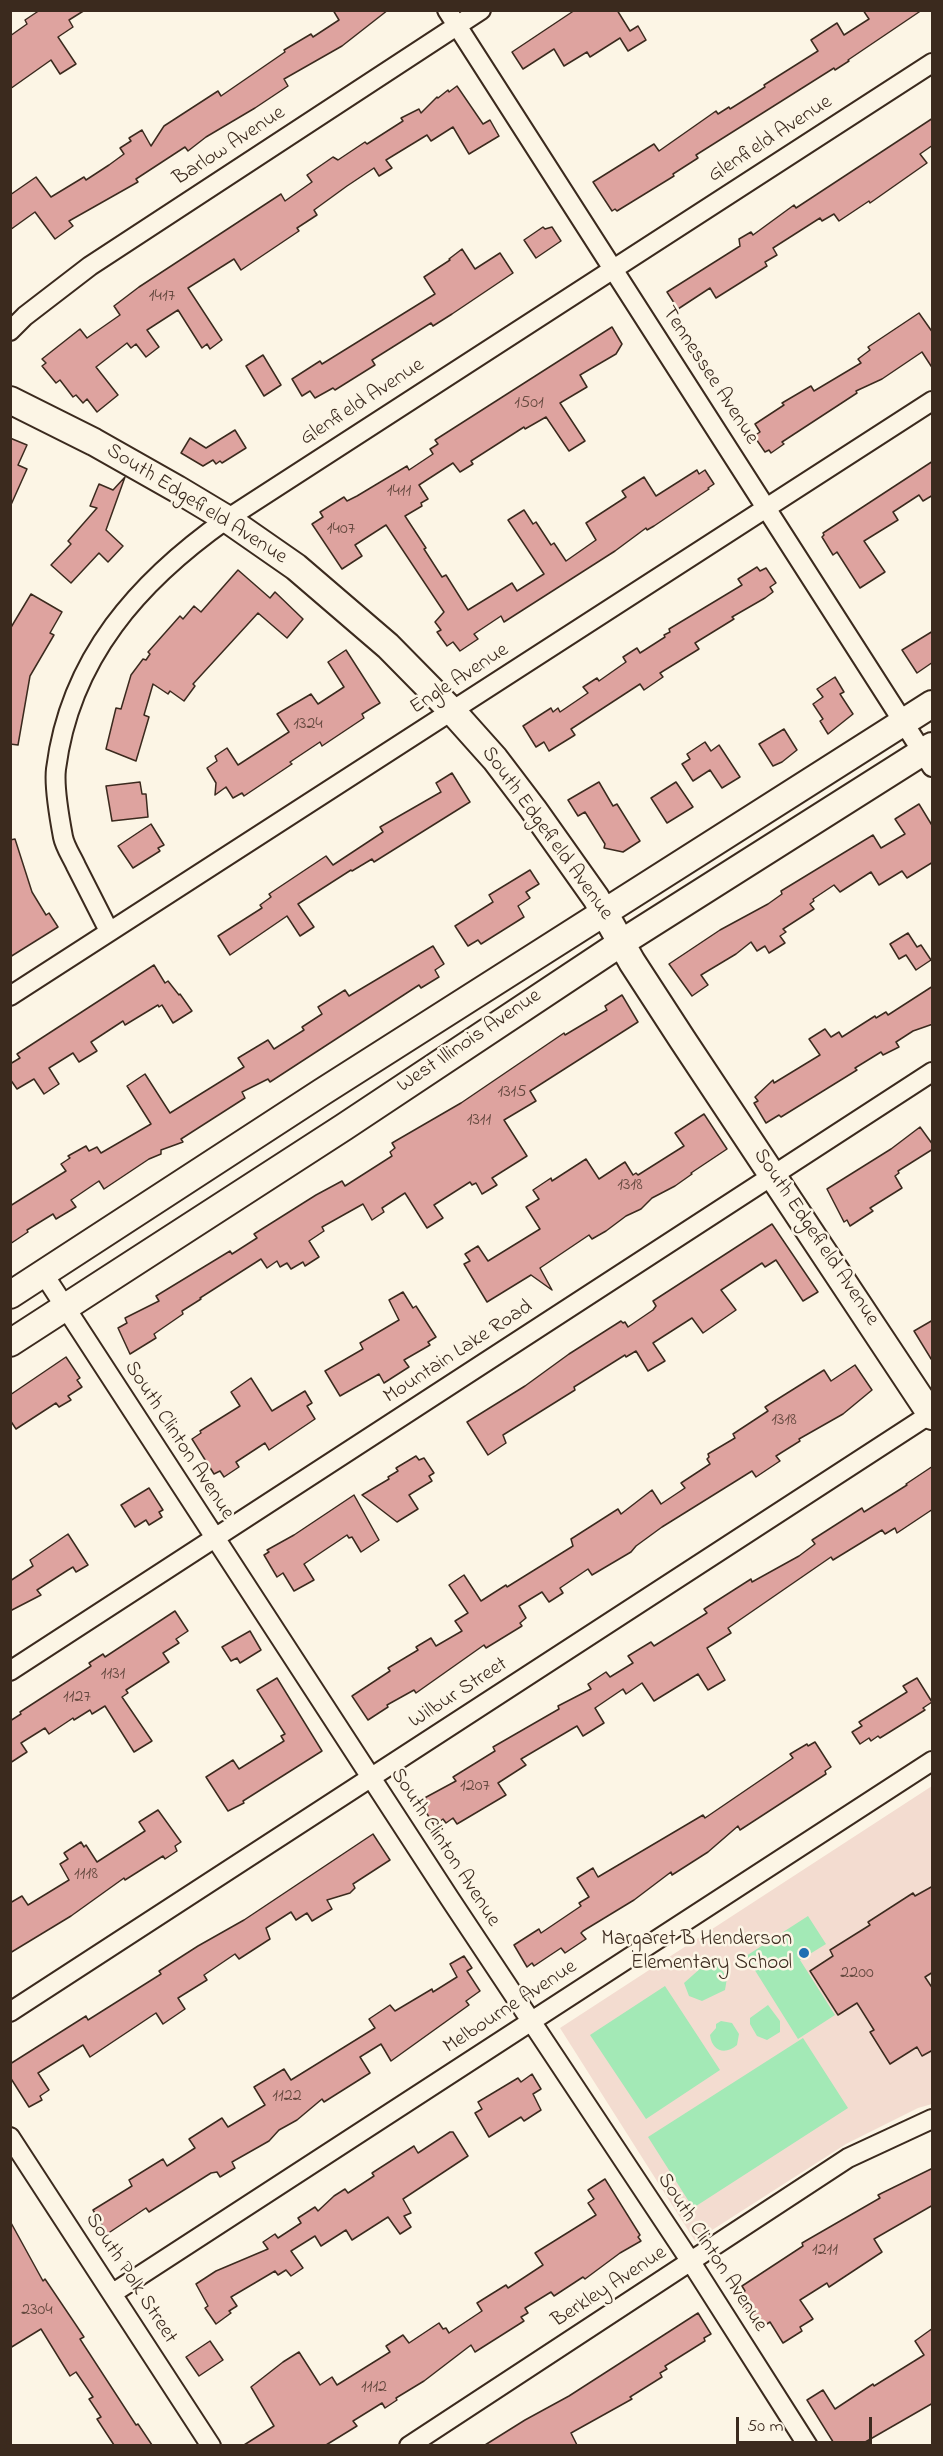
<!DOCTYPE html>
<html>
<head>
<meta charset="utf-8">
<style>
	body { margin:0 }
	#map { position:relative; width:943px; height:2456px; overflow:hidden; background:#fcf5e5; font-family:"Indie Flower",sans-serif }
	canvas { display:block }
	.frame { position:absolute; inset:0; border:12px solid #3b2a1e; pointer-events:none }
	.scale { position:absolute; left:736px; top:2417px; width:136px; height:27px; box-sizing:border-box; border:3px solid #3b2a1e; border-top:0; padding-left:8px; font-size:18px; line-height:21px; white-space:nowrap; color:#3b2a1e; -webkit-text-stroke:4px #fcf5e5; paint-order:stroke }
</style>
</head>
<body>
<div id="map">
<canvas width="943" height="2456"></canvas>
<div class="frame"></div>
<div class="scale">50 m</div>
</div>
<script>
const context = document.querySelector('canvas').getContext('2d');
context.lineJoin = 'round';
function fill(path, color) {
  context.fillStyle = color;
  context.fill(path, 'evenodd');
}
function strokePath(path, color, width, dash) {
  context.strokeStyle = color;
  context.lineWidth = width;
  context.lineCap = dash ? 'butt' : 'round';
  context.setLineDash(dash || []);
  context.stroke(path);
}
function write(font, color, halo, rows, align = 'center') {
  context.font = font + ' "Indie Flower",sans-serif';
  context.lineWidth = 5;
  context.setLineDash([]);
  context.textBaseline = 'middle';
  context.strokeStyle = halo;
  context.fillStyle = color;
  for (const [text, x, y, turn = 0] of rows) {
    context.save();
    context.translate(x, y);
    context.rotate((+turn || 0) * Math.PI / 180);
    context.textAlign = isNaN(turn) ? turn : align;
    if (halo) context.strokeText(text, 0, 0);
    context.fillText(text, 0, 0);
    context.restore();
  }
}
const built = new Path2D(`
	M932,1786V2104L918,2108L846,2144L695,2241L560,2028Z`);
const green = new Path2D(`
	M808,1916L826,1944L800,1960L835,2015L798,2039L746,1956Z
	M711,1959L716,1961L727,1978L725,1990L702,2001L689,1996L684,1983Z
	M665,1986L720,2070L646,2119L590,2035Z
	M768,2005L780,2021V2032L767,2040L757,2036L750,2024V2018Z
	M721,2021L732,2023L739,2034L737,2045C726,2055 712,2052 710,2035L716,2028V2024Z
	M803,2038L848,2108L693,2208L648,2137Z`);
const building = new Path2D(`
	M40,10H85L69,20L73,27L58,37L76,64L60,74L51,60L10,89V36L27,24L25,20Z
	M333,10H388L342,46L284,79L288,86L255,108L206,137L188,151L185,147L136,179L138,182L69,221L73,226L55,239L35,212L10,230V195L36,177L51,197L84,177L86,180L109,165L124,154L120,148L131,141L129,138L142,130L151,146L164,126L218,91L221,96L285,52L284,50L311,34L313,37L339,20Z
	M575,10H617L630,31L638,26L646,40L628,51L620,38L590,57L587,52L564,66L554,49L523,69L512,52Z
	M863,10H922L848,60L849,61L835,70L834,68L696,155L698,158L673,174L674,176L617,211L615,209L612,211L593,182L654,144L659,151L716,111L718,114L729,107L730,109L765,87L764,85L818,51L811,40L837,23L844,35L869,19Z
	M457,86L483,124L490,120L499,136L469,154L453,127L431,141L427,135L386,160L392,168L379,176L374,168L347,186L314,210L317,215L297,228L299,231L241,270L234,259L188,288L222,340L210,349L207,344L202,348L178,310L147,330L159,347L146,357L136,344L131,348L127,343L96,367L118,395L97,412L87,399L83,403L76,395L73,397L60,380L56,383L42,366L46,363L42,359L80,329L87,338L120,315L114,306L139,287L281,194L285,201L312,182L307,175L333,157L338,160L365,142L367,144L403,121L401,118L419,109L421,113L437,97L438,98L448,90L449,92Z
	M933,118V145L920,154L927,163L870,203L869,201L839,221L834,214L822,221L820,218L773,248L777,255L765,262L767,266L716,298L710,288L678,309L667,292L740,246L739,239L751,232L753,235L794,205L796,208Z
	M543,227L545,229L552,227L561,241L536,258L524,240Z
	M462,249L475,269L500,253L513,273L452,314L433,326L431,323L372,360L375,365L335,390L333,388L315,398L310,391L302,396L292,379L320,361L322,364L435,294L424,277L450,260L449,259Z
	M919,313L933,333V369L922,352L882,379L856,391L857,393L782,442L784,444L771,453L769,450L765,452L754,436L760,432L755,424L784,405L782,403L811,386L814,391L861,363L858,359L870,350L868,347Z
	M612,327L622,344L616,354L580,375L587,387L560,403L585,441L569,451L546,417L525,429L524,427L471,461L473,464L460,472L453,463L419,485L428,499L421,503L422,506L405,516L426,548L424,549L442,577L446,575L468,610L512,583L517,591L544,574L508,520L524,510L533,524L536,522L551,545L554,543L566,561L596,540L586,523L626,497L622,491L644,477L656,496L697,470L699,474L705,470L714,484L708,488L709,489L654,526L647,530L646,528L615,551L504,622L501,616L474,634L478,639L460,651L453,642L447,646L437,632L441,630L435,622L444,612L386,525L355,545L362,556L342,569L312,524L323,517L320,512L344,497L347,501L357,496L407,466L409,470L433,454L430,449L438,444L435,440Z
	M263,355L281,385L264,396L246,366Z
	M235,430L246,448L222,463L220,461L216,464L213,460L203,466L181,453L190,438L206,448Z
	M10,438L27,445L18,465L27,469L10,507Z
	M933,461V495L923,501L919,495L893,512L898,520L864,541L885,572L860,588L837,552L833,555L822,537L824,535L823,533Z
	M125,477L106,530L123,546L108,562L99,553L71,583L51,565L71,544L68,541L97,508L90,506L99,484L113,490Z
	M757,567L760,571L766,568L776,583L770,587L773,592L765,598L732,617L734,619L695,643L699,649L660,673L663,677L644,690L640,684L571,729L575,735L549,751L544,742L536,747L523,726L551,708L553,712L558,708L560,712L588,693L583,687L597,678L599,681L626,662L623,657L637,648L640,653L665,637L664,635L670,632L669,629L742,585L738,579Z
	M238,570L270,598L275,592L303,619L287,638L258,613L193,684L195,686L184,701L170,691L168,694L153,684L144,715L149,717L136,761L106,749L116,708L121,709L131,675L143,659L146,660L150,654L148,652L180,616L183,619L194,606L201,612Z
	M31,594L62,612L50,633L54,635L30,676L18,745L10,744V629Z
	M933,631V662L917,673L902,650Z
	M346,650L380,703L362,714L364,718L322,746L320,742L290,762L292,764L244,796L242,793L233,798L226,787L215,795L216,783L207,768L217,761L215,756L227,748L238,765L289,732L277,714L311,694L318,704L344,687L328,662Z
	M835,677L844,692L840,694L853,714L828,734L820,721L823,719L813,704L823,697L817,689Z
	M784,729L797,750L782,762L773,766L759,744Z
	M705,742L711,751L719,745L740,777L722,788L710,770L693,781L682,764L690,759L687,754Z
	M452,773L470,802L374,862L372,859L352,871L351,870L298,904L314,927L300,936L287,916L230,955L218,936L262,908L260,905L271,897L269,894L326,856L333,865L383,832L380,827L441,792L436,783Z
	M140,782L142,794H146L148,817L112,821L106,786Z
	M599,782L613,806L617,804L640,841L623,852L604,848L605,844L585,812L578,816L568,800Z
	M676,782L693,807L667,823L651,798Z
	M919,804L933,827V862L907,878L902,871L879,885L871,872L840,892L834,885L813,899L814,901L810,904L814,909L783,929L786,932L780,936L785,943L769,953L765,946L757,951L751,942L736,954L701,975L708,985L692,996L669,964L720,930L768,904L782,894L781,891L873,835L881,848L905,834L895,819Z
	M151,824L164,845L158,848L160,851L133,868L118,846Z
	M15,839L32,892L46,915L49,913L58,927L10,957V840Z
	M530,870L539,884L526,892L530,898L518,906L524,917L481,944L478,940L468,946L455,926L493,902L489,895Z
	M908,933L917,947L921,945L931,960L916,970L906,955L899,959L890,944Z
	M433,946L444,964L435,970L439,977L421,988L419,985L270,1082L268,1079L242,1092L245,1098L181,1139L183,1142L161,1150V1154L149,1159L104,1189L99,1181L71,1200L76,1207L56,1219L53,1214L27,1230L28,1232L10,1244V1206L66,1171L61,1164L70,1158L68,1156L86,1146L89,1151L97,1147L101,1153L151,1124L127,1086L145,1074L170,1113L244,1067L238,1058L268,1040L274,1049L304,1030L302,1027L322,1014L318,1007L345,990L349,996Z
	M154,965L165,983L168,981L179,995L180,994L192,1011L173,1023L162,1005L159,1007L158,1005L125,1025L123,1021L91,1042L97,1051L79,1062L73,1053L49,1068L59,1084L44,1094L34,1079L17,1089L10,1079V1064L20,1058L17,1054Z
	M933,986V1024L913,1031L896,1042L899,1047L883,1055L881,1052L855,1068L857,1070L781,1117L779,1115L766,1123L754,1103L758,1101L755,1097L773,1080L774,1083L820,1055L809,1039L825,1029L831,1037L839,1032L842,1037L875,1016L876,1018L886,1012L888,1015Z
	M622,995L638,1022L530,1091L536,1101L504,1120L527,1156L492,1178L497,1185L482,1194L476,1183L472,1185L470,1182L434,1205L443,1218L427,1228L405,1193L382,1208L384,1212L372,1220L363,1204L322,1227L324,1231L309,1241L319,1257L305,1266L303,1262L291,1269L287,1263L280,1267L277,1261L267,1268L261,1259L200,1298L201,1299L182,1311L183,1314L154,1334L156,1338L130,1354L118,1328L127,1323L125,1318L159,1301L156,1296L230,1251L232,1254L257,1238L254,1234L316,1195L342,1181L345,1186L392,1156L390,1152L395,1148L392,1143L461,1103L564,1033L565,1035L607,1010L605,1006Z
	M704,1114L727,1149L691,1173L692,1174L675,1186L652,1198L641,1209L626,1216L606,1231L592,1239L589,1235L540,1268L552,1290L531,1275L487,1302L464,1264L470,1261L465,1254L478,1246L488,1261L540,1229L526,1207L539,1199L533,1190L551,1178L552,1181L586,1159L599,1179L625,1162L633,1175L636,1173L638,1175L684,1146L675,1133Z
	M920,1127L933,1145V1149L898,1171L899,1173L895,1176L902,1188L870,1208L873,1211L850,1226L847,1220L844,1222L827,1189L891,1149Z
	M772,1224L818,1292L803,1301L776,1260L765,1267L762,1263L721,1290L736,1310L703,1333L692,1318L653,1343L665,1361L648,1371L636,1351L626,1357L625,1355L574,1387L575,1390L503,1435L506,1443L488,1455L467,1422L525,1386L569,1354L621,1321L623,1323L625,1322L628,1327L653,1310L656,1306L653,1301Z
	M403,1292L413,1308L416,1306L436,1337L428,1342L430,1345L404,1360L409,1367L384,1383L379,1374L340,1396L325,1371L363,1349L360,1343L399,1320L389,1300Z
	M933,1320V1362L914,1331Z
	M66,1357L80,1378L77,1380L82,1387L68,1396L71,1400L59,1407L56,1403L16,1429L10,1420V1395Z
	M855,1365L872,1390L843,1414L799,1439L800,1441L776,1456L780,1461L756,1477L752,1471L662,1527L636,1546L631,1552L592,1575L588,1569L560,1588L563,1593L549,1602L542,1592L519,1606L526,1618L520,1623L522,1626L486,1648L484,1645L416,1693L414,1690L387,1705L388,1707L368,1720L352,1696L390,1671L388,1668L418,1650L416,1647L431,1638L436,1646L462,1631L455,1621L468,1613L449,1585L464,1575L481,1601L506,1585L507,1587L573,1546L571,1539L618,1509L621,1514L652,1490L661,1504L685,1488L681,1483L710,1464L707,1459L709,1457L708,1454L735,1438L733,1434L768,1411L765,1407L824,1370L831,1381Z
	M251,1378L272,1411L305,1391L312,1403L307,1406L315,1419L269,1450L265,1443L236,1462L239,1467L224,1477L220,1471L214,1474L192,1439L201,1433L200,1431L240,1406L231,1392Z
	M416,1456L419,1460L424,1458L434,1473L429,1476L432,1481L409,1495L418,1509L397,1522L362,1495L389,1479L388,1477L398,1471L396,1468Z
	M933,1466V1509L897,1533L895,1528L885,1534L882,1530L833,1560L831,1557L728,1628L731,1633L707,1648L725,1680L708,1690L698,1674L654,1701L642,1683L626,1694L623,1689L595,1708L604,1723L583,1736L577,1726L521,1759L526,1765L498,1783L506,1795L457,1824L453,1818L446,1823L443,1819L434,1825L419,1801L456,1781L453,1777L495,1751L493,1747L559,1709L558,1706L591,1689L588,1684L606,1672L610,1677L633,1663L628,1656L651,1642L654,1646L707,1613L704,1609L751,1579L752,1582L799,1556L815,1544L812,1540L862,1508L864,1512L907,1485L906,1484Z
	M149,1488L163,1510L159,1512L162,1517L149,1525L146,1520L135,1527L121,1505Z
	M354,1495L379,1540L361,1552L352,1537L349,1538L347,1535L304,1564L314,1580L294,1591L283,1573L277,1577L264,1555L269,1552L267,1550L294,1535Z
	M68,1534L88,1565L76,1572L73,1567L68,1570L37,1590L41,1595L10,1611V1581L33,1566L30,1560Z
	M175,1611L188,1631L176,1639L179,1643L163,1653L169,1662L126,1690L128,1693L122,1697L152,1741L134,1752L105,1706L92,1714L90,1710L74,1720L73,1718L49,1734L45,1728L21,1743L27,1752L10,1763V1721L21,1714L20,1712L91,1666L89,1663L103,1654L105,1657Z
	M250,1631L261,1650L240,1663L237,1658L231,1661L222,1647Z
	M277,1678L322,1751L243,1801L244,1803L228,1811L206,1777L233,1760L239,1769L284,1741L281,1736L285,1734L257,1690Z
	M917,1678L932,1702L923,1708L925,1710L880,1738L878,1736L871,1741L869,1738L860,1744L852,1732L862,1726L859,1722L907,1692L903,1686Z
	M815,1742L831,1767L825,1771L826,1774L740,1830L738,1826L708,1852L672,1875L671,1872L634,1900L583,1931L581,1933L586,1939L565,1953L561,1948L534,1966L532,1963L527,1967L514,1945L539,1929L541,1933L581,1906L579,1903L589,1897L577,1878L593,1868L598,1877L703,1815L705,1818L793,1758L790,1754L807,1744L808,1746Z
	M158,1810L181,1842L175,1846L177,1851L165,1859L163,1856L125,1880L124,1878L71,1916L10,1953V1903L22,1896L28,1905L69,1880L60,1864L68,1859L64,1853L81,1842L84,1847L86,1845L97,1862L145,1831L139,1822Z
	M373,1834L390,1860L353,1884L355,1888L350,1893L327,1900L332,1909L312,1921L307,1913L296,1920L291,1912L266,1928L270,1939L239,1959L235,1954L204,1975L207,1980L178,1998L185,2009L163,2024L156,2013L90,2057L83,2045L38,2073L49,2090L40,2096L42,2100L29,2107L10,2077V2064L86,2016L88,2020L96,2015L161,1974L159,1971L198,1946L244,1920Z
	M933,1886V1972L925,1977L933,1989V2050L922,2056L917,2047L890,2064L870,2032L874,2030L857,2003L838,2015L810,1971L833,1956L830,1950L870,1925L868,1922L913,1893L915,1896Z
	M464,1956L472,1968L467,1971L480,1991L466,2001L469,2005L391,2061L381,2044L360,2057L370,2073L324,2102L322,2099L297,2120L279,2130L269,2141L232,2162L235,2168L220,2177L217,2172L211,2173L149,2212L146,2208L107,2234L93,2210L132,2186L129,2180L163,2159L167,2166L195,2148L189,2139L222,2118L228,2127L265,2105L254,2087L284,2069L291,2080L375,2028L369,2019L390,2005L395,2011L432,1989L433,1992L457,1977L450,1964Z
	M532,2074L541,2089L533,2094L541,2110L524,2121L521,2117L489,2137L475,2113L482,2109L478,2102L518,2078L521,2082Z
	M450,2132H453L468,2156L403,2199L411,2213L404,2216L411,2227L400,2234L388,2217L352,2240L346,2230L321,2246L315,2236L291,2251L303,2268L291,2276L286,2270L278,2275L275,2271L231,2297L237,2306L229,2311L231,2313L216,2324L205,2308L208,2306L196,2284L216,2271L268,2249L263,2242L275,2234L278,2238L301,2223L298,2218L315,2207L318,2211L334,2196L345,2189L348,2193L374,2176L372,2173L414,2146L418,2153Z
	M933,2168V2205L874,2239L882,2252L829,2287L827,2283L800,2300L813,2319L800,2327L802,2331L783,2343L770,2322L759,2329L743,2304L748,2302L742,2293L745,2291L742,2286L803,2246L802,2243L880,2198L878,2195Z
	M605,2179L640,2235L638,2237L641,2241L620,2253L585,2279L583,2277L554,2296L551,2292L525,2308L528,2313L521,2317L524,2321L475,2352L471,2345L424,2381L396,2398L397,2400L385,2408L382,2403L353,2421L357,2426L326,2445H244L274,2426L251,2387L283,2362L299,2352L320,2385L332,2377L337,2385L390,2352L386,2346L403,2335L409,2343L439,2323L443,2329L446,2328L449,2333L482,2311L477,2303L506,2285L508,2288L543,2265L535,2253L596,2215L588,2203L594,2199L588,2190Z
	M10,2221L43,2281L45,2279L76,2325L84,2337L80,2339L136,2425L138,2424L152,2445H114L97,2419L101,2417L89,2399L93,2397L76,2372L70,2376L41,2329L10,2348Z
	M698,2313L711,2334L704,2338L705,2341L665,2366L667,2369L660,2373L662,2377L630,2397L632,2399L571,2433L577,2445H485L525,2420L569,2396Z
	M933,2328V2403L860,2445H835L807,2400L823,2390L835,2409L873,2384L874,2386L924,2355L915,2341Z
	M210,2341L223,2360L199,2376L186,2357Z`);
const street = new Path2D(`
	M447,10L932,767
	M10,331L25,316L90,266L481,10
	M109,931C98,909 87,888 76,866C72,857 65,847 63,837C60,821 54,785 56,769C70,658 139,581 227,519L932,63
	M10,996L932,401
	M43,1273L450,1899L691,2262L808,2446
	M10,1671L932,1072
	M10,2012L932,1413
	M10,2137L211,2446
	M113,2293L932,1761
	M409,2446L848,2158L932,2119`);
const secondary = new Path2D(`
	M10,400L94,442L177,489L227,519L296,567L388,646L453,712L495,759L533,809L596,898L632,962L682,1039L932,1416
	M10,1295L322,1092L932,704
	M10,1343L344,1127L621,943L932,746`);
const markers = [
	[804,1953,6,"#1f6fb2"]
];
const numberNames = [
	["1417",162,297],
	["1501",529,404],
	["1411",399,492],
	["1407",341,530],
	["1324",308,725],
	["1315",512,1093],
	["1311",479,1121],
	["1318",630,1186],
	["1318",784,1421],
	["1131",113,1675],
	["1127",77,1698],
	["1207",475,1787],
	["1118",86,1875],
	["2200",857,1974],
	["1122",287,2097],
	["1211",825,2251],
	["2304",37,2311],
	["1112",374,2388]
];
const streetNames = [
	["Glenfield Avenue",771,140,-33],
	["Barlow Avenue",230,147,-33],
	["Tennessee Avenue",709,376,57],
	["Glenfield Avenue",363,403,-33],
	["South Edgefield Avenue",196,505,32],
	["Engle Avenue",460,680,-33],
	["South Edgefield Avenue",546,834,54],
	["West Illinois Avenue",470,1042,-34],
	["South Edgefield Avenue",815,1238,56],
	["Mountain Lake Road",459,1353,-33],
	["South Clinton Avenue",178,1441,57],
	["Wilbur Street",459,1694,-33],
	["South Clinton Avenue",444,1848,57],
	["Melbourne Avenue",511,2008,-33],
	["South Clinton Avenue",711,2253,57],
	["South Polk Street",130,2279,57],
	["Berkley Avenue",610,2288,-33]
];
const poiNames = [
	["Margaret B Henderson",792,1941],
	["Elementary School",792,1965]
];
fill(built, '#f3dcd0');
fill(green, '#a3e9b6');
fill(building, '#dea39f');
strokePath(building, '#3b2a1e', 1.5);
strokePath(street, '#3b2a1e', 22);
strokePath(secondary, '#3b2a1e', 30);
strokePath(street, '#fcf5e5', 18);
strokePath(secondary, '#fcf5e5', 26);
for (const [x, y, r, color] of markers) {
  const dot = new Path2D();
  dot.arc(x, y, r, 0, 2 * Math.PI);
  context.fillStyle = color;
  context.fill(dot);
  strokePath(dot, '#fcf5e5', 2);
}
write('18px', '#64483e', null, numberNames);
write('21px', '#3b2a1e', '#fcf5e5', streetNames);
write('21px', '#3b2a1e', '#fcf5e5', poiNames, 'right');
</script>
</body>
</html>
